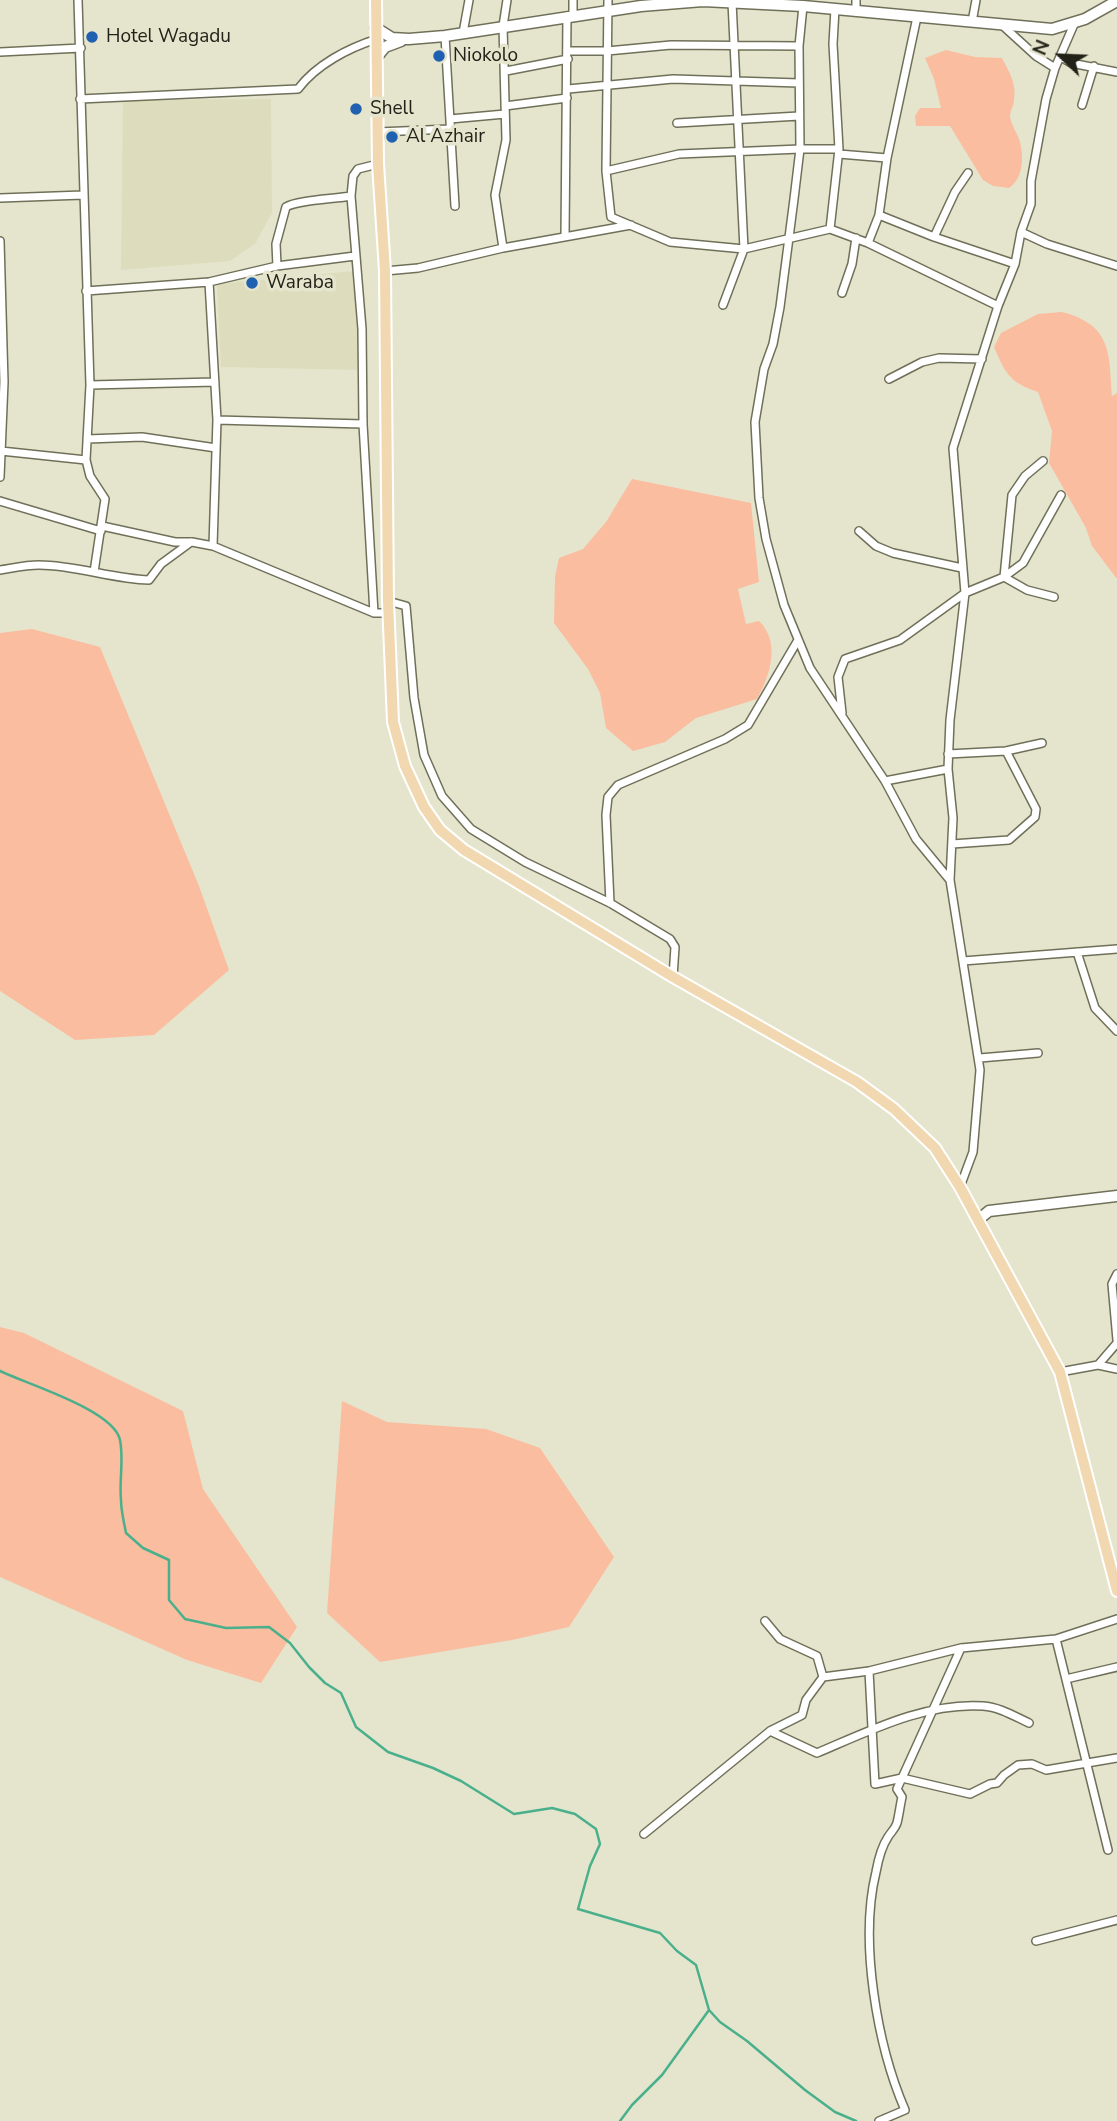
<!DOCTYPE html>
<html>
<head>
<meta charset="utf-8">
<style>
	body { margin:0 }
	#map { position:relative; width:1117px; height:2121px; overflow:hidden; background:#e5e5cd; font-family:"Nunito Sans",sans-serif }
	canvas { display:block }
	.north { position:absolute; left:1026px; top:21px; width:70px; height:70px; -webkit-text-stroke:5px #e5e5cd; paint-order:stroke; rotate:293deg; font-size:19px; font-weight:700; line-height:28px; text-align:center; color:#222219 }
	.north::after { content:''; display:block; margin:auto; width:24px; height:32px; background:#222219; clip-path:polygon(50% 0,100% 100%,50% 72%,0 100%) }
</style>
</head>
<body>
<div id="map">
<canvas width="1117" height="2121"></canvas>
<div class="north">N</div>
</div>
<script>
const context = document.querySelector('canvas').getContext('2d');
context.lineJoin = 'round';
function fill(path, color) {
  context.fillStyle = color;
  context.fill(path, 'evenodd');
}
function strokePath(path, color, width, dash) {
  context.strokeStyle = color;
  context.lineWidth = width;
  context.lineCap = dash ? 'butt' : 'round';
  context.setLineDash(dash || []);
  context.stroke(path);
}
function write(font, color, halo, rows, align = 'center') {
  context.font = font + ' "Nunito Sans",sans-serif';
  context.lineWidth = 7;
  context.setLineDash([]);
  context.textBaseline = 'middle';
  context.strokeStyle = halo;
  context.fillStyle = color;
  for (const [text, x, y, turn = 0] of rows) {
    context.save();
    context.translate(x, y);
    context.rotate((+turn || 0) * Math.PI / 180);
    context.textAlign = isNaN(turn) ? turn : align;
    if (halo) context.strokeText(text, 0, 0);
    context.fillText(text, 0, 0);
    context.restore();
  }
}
const built = new Path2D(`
	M271,99L272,213L255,244L230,261L121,270L123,100Z
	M354,271L362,370L221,367L217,284Z`);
const green = new Path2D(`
	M946,50L975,57L1002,58C1009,71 1017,85 1014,100C1014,105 1010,111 1010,116C1011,125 1018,134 1020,142C1024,158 1023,179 1009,188L993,186L983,180L950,126H916L915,116L920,108H941L934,79L925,58Z
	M1062,312C1112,325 1109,353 1112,396L1117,393V579L1092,546L1086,528L1049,463L1052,431L1038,392C1010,383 1005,373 994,347L1001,333L1038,314Z
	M632,479L751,503L759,582L738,589L746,624L759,621C781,642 770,676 757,699L696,718L665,742L633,751L606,728L600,693L588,669L554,623L555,577L559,558L583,549L606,522Z
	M32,629L100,647L199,886L229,970L154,1035L75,1040L0,991V633Z
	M0,1327L24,1333L183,1411L203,1489L297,1627L261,1683L187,1660L0,1577Z
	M342,1401L387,1422L486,1429L540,1448L614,1557L569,1627L512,1640L380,1662L327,1613Z`);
const stream = new Path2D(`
	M0,1371C27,1384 114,1410 120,1440C124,1460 119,1480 121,1500C121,1511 124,1522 126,1533L143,1548L169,1560V1600L185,1619L226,1628L269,1627L290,1643L309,1667L325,1683L341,1693L356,1727L388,1752L433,1768L461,1781L514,1814L552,1808L575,1814L596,1829L600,1844L590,1866L578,1909L660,1933L677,1951L696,1965L709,2010L720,2022L747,2041L805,2090L835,2112L856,2121
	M620,2121L632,2105L662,2075L709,2010`);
const street = new Path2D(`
	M78,0L90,385L86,460L90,476L105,499L94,572
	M608,0L606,171L611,217L670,242L744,249L830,229L868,243L998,306
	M803,6L799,46L800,149L794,199L780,307L773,344L764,369L755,422L759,498L766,539L784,605L810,668L885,781L916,839L949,879
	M856,12V0
	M573,15V0
	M972,22L976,0
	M1002,25L1036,56L1055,68
	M463,33L469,0
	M445,36L455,206
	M569,51H607L671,45L799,46
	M0,52L81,48
	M1061,57L1071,63L1117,72
	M506,71L568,59
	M568,89L673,79L799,83
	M80,99L298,89C316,65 348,48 377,39
	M1082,105L1094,66
	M505,106L567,98
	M450,119L505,114
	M677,123L799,116
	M378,132L450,129
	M839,154L887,158
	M606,171L679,154L800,149H839
	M0,198L83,195
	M879,215L934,237L1015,264
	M830,229L839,149L833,44L835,9
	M1021,232L1047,244L1117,266
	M565,236L567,16
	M934,237L955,192L968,173
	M0,241L4,382L0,477
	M868,243L879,215L887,158L917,17
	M503,248L495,195L506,140L503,26L507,0
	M277,266L276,244L286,207C297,200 335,199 351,196
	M385,271L418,268L503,248L631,225
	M209,282L217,420L213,546
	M86,291L209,282L277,266L355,256
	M842,293L852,264L856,238
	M723,305L744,249L732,2
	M889,379L922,362L939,358L982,359
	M90,385L215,382
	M217,420L363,424
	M87,439L142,437L216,448
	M1,451L86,460
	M1043,461L1025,476L1012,495L1004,577L1027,590L1054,597
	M0,501L101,531
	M102,526L175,542H192L213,546L374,613H388
	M859,531L876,546L893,553L962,568
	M0,570C13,568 26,565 39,565C76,565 112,579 149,580L161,564L191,542
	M388,601L406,606L414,698L424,755L442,796L471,829L525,862L610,903L670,939L675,947L673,977
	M374,613L363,424L362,329L351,196L353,176L358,169L378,164
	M842,713L838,677L845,659L900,640L965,593L1004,577L1023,563L1061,495
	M948,754L1006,751L1042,743
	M885,781L948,769
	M952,844L1009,840L1035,817L1036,809L1006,751
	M610,903L606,815L608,797L618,785L725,739L748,725L798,640
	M1077,952L1095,1008L1117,1031
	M963,961L1117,949
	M980,1058L1038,1053
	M960,1187L973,1152L980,1070L950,880L953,818L948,769L950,720L965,593L953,448L998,306L1015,264L1021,232L1031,204V181L1046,99L1055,68L1075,22
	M1117,1274L1112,1284L1117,1340
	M1098,1365L1117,1343
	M1060,1372L1098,1365L1117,1369
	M765,1621L780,1639L817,1656L823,1677
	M1056,1639L1108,1850
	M869,1671L875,1784L902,1778L970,1794L990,1784L997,1783L1004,1775L1018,1765L1032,1764L1046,1770L1117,1758
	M1066,1679L1117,1667
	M770,1731L817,1753C869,1731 926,1702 983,1706C999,1707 1014,1716 1029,1723
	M644,1834L770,1731L802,1715L806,1700L823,1677L869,1671L961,1648L1056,1639L1117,1619
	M1036,1941L1117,1920
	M879,2121L905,2110C877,2045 859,1941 876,1872C878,1861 882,1846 888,1837C891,1832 895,1829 897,1823C899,1815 900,1806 902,1797L897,1789L961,1648`);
const secondary = new Path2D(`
	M376,28L392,38L409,39L445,36L641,6L703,1L803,6L1052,29L1085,19L1117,1
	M377,57L385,47L401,41
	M978,1220L989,1211L1117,1196`);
const primary = new Path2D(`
	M376,0L378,164L385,271L388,601L393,722L405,766L424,807L440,830L464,850L673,977L857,1082L894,1109L935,1148L960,1187L1060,1372L1117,1591`);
const markers = [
	[92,37,7,"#2060b1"],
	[439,56,7,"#2060b1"],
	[356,109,7,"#2060b1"],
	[392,137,7,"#2060b1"],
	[252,283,7,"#2060b1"]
];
const poiNames = [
	["Hotel Wagadu",106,37],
	["Niokolo",453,56],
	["Shell",370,109],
	["Al Azhair",406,137],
	["Waraba",266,283]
];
fill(built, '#ddddbd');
fill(green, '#fabd9f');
strokePath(stream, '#4ab08c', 2.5);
strokePath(street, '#70705a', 10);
strokePath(secondary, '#70705a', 13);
strokePath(primary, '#fff', 14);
strokePath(street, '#fff', 7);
strokePath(secondary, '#fff', 10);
strokePath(primary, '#f2d8b1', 10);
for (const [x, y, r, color] of markers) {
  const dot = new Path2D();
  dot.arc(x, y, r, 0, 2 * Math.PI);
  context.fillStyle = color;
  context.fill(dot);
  strokePath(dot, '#e5e5cd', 2.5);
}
write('19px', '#222219', '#e5e5cd', poiNames, 'left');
</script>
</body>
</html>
